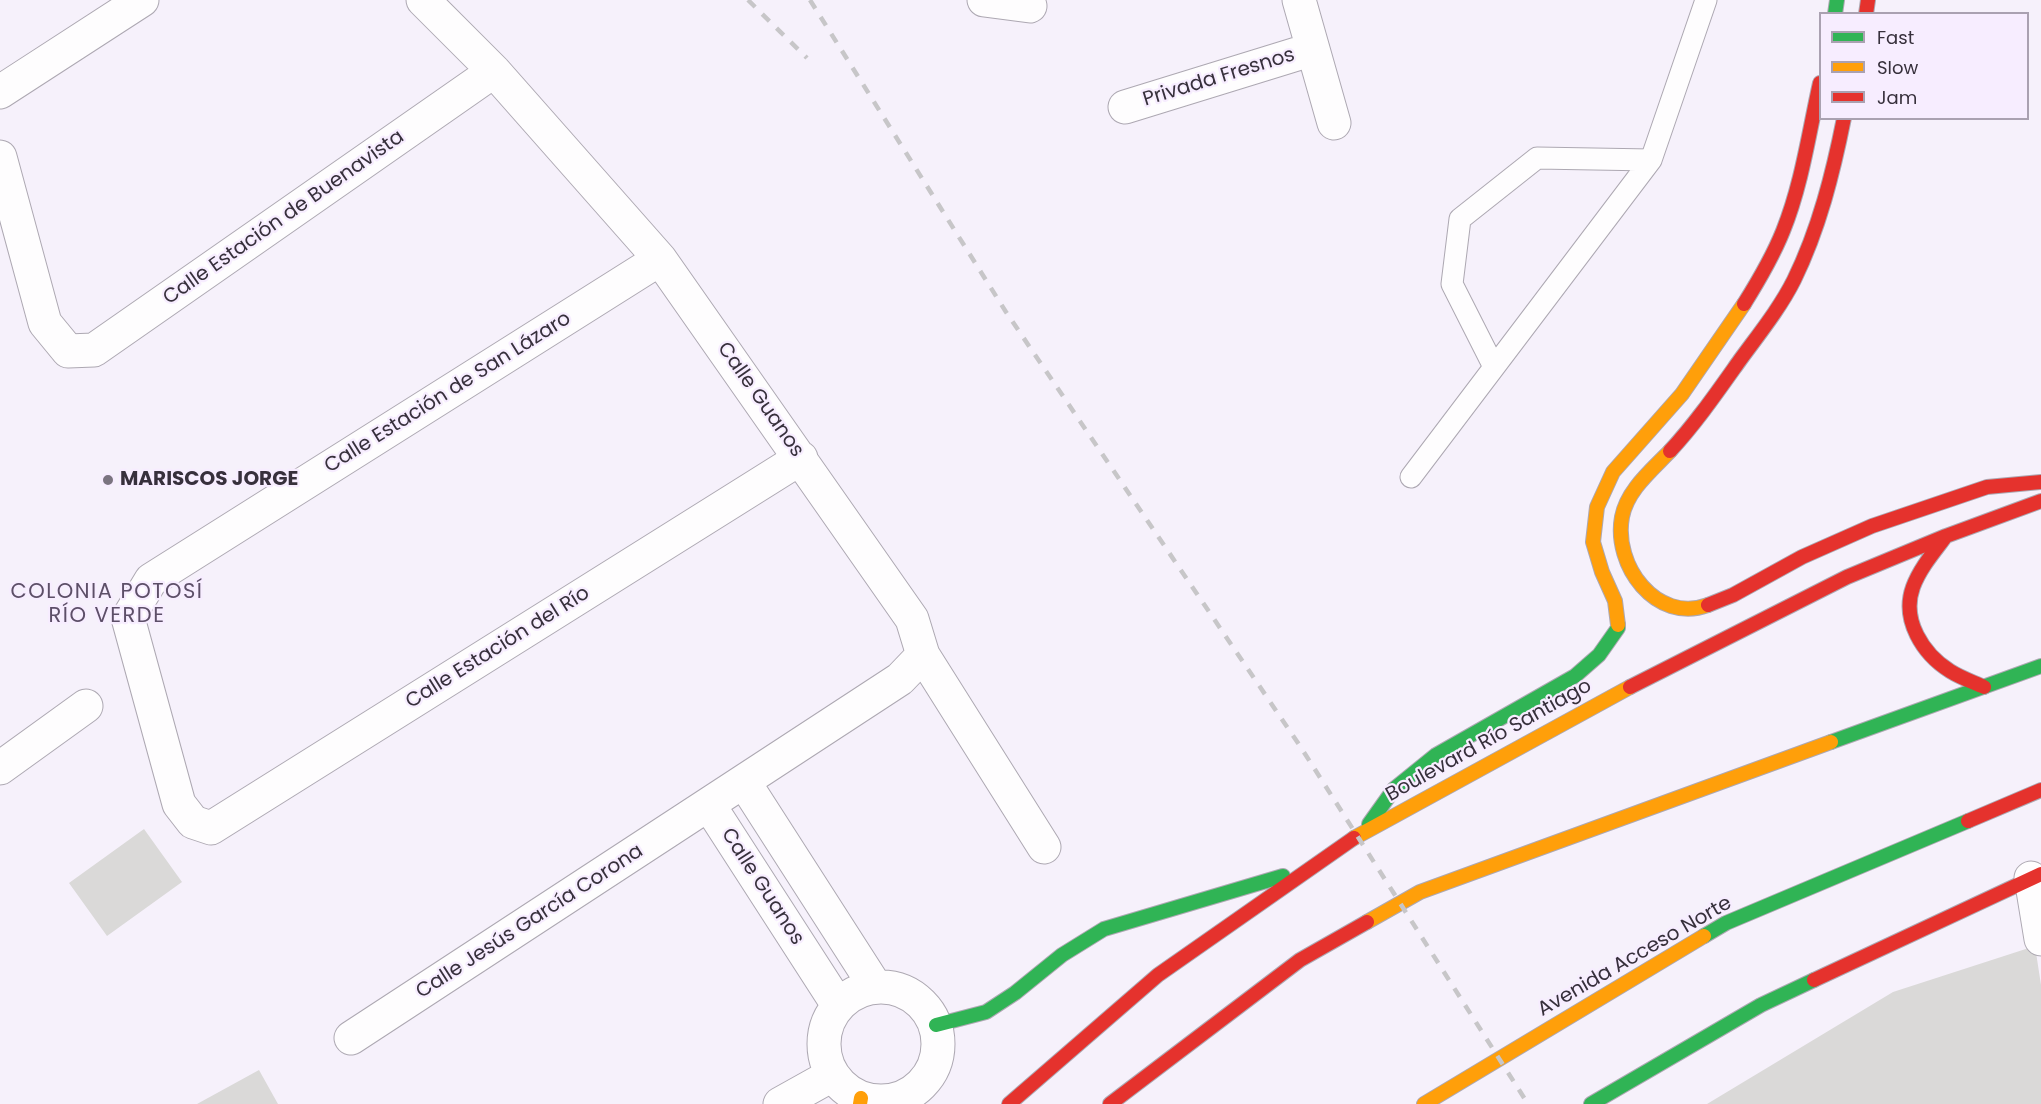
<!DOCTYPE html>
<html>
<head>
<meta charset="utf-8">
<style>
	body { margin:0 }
	#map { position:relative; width:2041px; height:1104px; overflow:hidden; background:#f6f1fb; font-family:Poppins,sans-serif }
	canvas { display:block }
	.legend { position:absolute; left:1819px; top:12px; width:210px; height:108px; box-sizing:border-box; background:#f7edff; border:2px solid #aaa1b1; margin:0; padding:8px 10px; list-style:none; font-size:18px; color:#37303c }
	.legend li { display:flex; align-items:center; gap:12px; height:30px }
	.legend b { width:30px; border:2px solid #aaa1b1 }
</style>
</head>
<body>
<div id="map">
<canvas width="2041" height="1104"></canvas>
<ul class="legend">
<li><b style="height:8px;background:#30b455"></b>Fast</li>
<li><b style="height:8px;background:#ff9f0a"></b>Slow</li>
<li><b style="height:8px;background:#e5322d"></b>Jam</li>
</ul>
</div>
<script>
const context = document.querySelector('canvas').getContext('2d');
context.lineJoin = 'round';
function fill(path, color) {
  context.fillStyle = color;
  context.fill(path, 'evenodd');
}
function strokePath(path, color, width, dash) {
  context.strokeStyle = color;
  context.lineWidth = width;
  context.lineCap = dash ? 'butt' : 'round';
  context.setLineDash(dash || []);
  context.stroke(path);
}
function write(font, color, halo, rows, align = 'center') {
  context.font = font + ' Poppins,sans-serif';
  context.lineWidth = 4.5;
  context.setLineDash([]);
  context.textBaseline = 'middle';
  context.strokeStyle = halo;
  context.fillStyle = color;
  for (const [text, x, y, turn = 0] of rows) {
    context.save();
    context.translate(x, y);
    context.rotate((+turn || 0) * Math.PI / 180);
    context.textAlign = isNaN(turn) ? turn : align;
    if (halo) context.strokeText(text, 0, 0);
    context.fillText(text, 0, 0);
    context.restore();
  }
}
const building = new Path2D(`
	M144,829L182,882L107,936L69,883Z
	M2035,946L2041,985V1104H1707L1893,992Z
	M259,1070L278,1104H197Z`);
const lane = new Path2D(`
	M1494,367L1452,284L1460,219L1537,158L1651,160
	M1411,477L1651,160L1706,0`);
const street = new Path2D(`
	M423,0L494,71L660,259L912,619L923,655L1044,847
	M984,0L1030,6
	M1299,0L1334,123
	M0,92L142,0
	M1125,107L1313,49
	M0,157L45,323L68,351L94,350L494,71
	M660,259L151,580L128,618L179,804L193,822L211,828L801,458
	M0,768L86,706
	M744,782L875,986
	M709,805L838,1005
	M2031,878L2041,939
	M824 1044a57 57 0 1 1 114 0a57 57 0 1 1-114 0Z
	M351,1038L900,679L923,655
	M780,1104L832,1075`);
const fast = new Path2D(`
	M1835,14L1837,0
	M1831,742L2041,666
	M1369,824L1394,789L1436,755L1575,676L1599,655L1618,628V625
	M1704,936L1726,923L1968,821
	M936,1025L986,1012L1015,993L1062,955L1104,929L1283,876
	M1591,1104L1761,1005L1814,980`);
const slow = new Path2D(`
	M1670,451C1652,470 1627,490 1622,517C1613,565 1656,624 1708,605
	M1618,625L1615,601L1602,572L1593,542L1597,507L1613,472L1682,394L1744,304
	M1354,838L1630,687
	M1367,922L1420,892L1831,742
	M860,1104L861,1098
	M1424,1104L1704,936`);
const jam = new Path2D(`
	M1866,14L1868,0
	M1744,304C1759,280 1773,256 1783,231C1802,184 1809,132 1820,83
	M1670,451C1696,423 1718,391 1740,360C1759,334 1780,308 1794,280C1819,229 1833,173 1844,118
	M1946,536C1934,552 1920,568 1913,587C1901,620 1923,654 1950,671C1961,678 1973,682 1984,687
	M1708,605L1733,595L1802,557L1872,526L1987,487L2041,482
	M1630,687L1847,577L1946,536L2041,501
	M1968,821L2041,790
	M1814,980L2041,874
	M1009,1104L1158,975L1354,838
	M1110,1104L1300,960L1367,922`);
const rail = new Path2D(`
	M748,0L807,58
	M810,0L1006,312L1300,746L1528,1104`);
const markers = [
	[108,480,6,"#7a747f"]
];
const streetNames = [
	["Privada Fresnos",1219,78,-17],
	["Calle Estación de Buenavista",284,218,-35],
	["Calle Estación de San Lázaro",448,393,-32],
	["Calle Guanos",760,400,55],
	["Calle Estación del Río",498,648,-32],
	["Boulevard Río Santiago",1489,741,-29],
	["Calle Guanos",762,887,57],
	["Calle Jesús García Corona",530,922,-33],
	["Avenida Acceso Norte",1635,957,-30]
];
const poiNames = [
	["MARISCOS JORGE",120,480]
];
const neighbourhoodNames = [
	["COLONIA POTOSÍ",107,593],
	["RÍO VERDE",107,617]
];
fill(building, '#dad9d8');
strokePath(lane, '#ada8b2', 23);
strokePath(street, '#ada8b2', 35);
strokePath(fast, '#ada8b2', 16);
strokePath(slow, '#ada8b2', 16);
strokePath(jam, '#ada8b2', 16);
strokePath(lane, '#fefdfe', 21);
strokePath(street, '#fefdfe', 33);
strokePath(fast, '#30b455', 14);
strokePath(slow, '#ff9f0a', 14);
strokePath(jam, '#e5322d', 14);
strokePath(rail, '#c7c6c8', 4.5, [10, 10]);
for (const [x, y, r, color] of markers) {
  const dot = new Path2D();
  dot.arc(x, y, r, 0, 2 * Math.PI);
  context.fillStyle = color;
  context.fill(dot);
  strokePath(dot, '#f7edff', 2);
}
write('20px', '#37303c', '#f7edff', streetNames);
write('bold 20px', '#37303c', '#f7edff', poiNames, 'left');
context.letterSpacing = '1.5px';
write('21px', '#5d4f68', '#f7edff', neighbourhoodNames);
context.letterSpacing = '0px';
</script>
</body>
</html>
